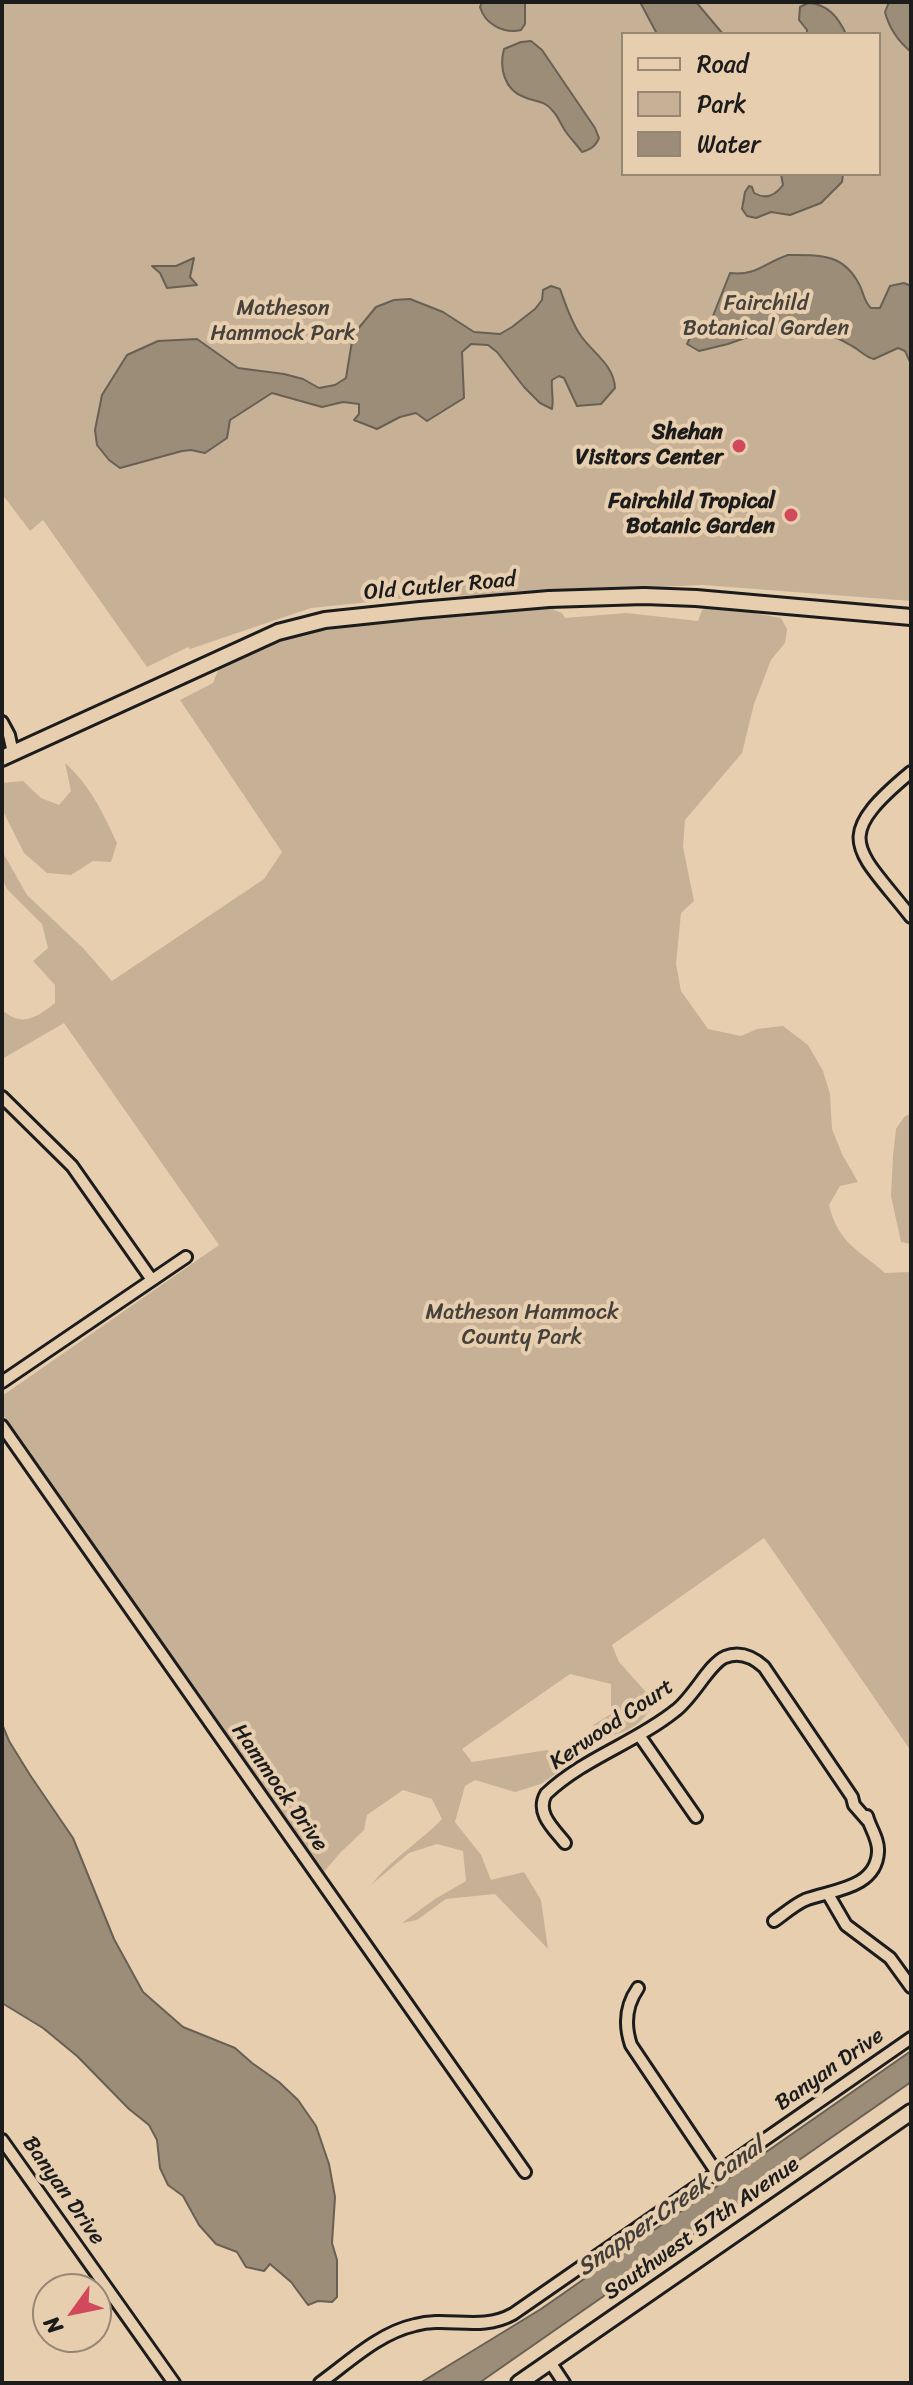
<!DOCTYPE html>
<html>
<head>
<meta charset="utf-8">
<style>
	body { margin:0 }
	#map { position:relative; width:913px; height:2385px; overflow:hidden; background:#e7ceaf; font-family:Sriracha,sans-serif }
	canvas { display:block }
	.frame { position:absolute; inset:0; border:4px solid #1c1c1c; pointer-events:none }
	.legend { position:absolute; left:621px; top:32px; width:260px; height:144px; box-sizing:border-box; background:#e7ceaf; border:2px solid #968774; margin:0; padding:10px 14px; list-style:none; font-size:24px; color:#1c1c1c }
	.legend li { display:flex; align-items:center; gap:16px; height:40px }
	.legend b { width:40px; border:2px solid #968774 }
	.north { position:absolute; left:32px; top:2273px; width:80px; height:80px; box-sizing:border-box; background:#e7ceaf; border:2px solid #968774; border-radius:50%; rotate:237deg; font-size:22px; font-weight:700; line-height:32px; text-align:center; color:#1c1c1c }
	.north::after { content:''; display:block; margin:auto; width:28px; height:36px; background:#d1495b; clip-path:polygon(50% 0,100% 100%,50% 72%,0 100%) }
</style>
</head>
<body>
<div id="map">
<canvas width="913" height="2385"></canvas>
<div class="frame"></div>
<ul class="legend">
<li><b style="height:10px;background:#e7ceaf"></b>Road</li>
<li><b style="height:22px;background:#c6b197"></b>Park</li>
<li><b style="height:22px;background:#9c8d79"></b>Water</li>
</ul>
<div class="north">N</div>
</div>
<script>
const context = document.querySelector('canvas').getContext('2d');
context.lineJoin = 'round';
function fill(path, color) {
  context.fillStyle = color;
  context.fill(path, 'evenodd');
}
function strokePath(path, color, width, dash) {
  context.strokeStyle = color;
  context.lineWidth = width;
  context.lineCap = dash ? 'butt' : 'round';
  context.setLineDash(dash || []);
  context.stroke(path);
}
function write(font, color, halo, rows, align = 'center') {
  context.font = font + ' Sriracha,sans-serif';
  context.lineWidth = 8;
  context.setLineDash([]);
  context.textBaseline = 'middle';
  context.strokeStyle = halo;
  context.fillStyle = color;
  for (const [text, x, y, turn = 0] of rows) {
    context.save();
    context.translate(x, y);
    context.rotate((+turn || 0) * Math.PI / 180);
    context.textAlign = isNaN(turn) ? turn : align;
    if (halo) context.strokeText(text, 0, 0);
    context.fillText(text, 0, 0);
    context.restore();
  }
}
const green = new Path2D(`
	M2,2H911V601L703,585L408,598L311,608L190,649L188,647L147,667L43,520L30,531L2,494ZM623,34H879V174H623Z
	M711,605L781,618L787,629L785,643L771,660L754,704L742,753L685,820L683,847L694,901L681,913L676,964L681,991L708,1029L741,1036L757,1029L783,1026L808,1045L823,1071L830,1094L832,1129L842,1154L858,1182L840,1186L829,1205C838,1243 859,1250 885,1273L911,1272V1751L764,1538L612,1645L619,1662L655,1702C643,1724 629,1732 605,1737L593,1725L611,1714V1684L570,1674L462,1749L472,1762L547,1750L567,1766L541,1784L515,1792L475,1780L465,1786L455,1822L481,1855L491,1880L524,1872L541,1900L548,1949L495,1894L446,1899L417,1920L402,1923L435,1899L466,1881L463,1851L437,1844L409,1853L371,1885C391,1859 419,1843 442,1819L432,1799L403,1790L367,1815L364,1830L340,1853L323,1873L311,1855L307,1858L2,1413V1396L219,1245L64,1023L2,1059V1010C23,1028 37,1017 55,1003V985L33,961L48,948L42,924L7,889L2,878V851L27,895L83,948L112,981L264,879L282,852L180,700L213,683L220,665L287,636L430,615L547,607L562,613L565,618L626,613L698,621L702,610Z
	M65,763C90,785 103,813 117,843L111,862L93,861L71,875L47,873L24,853L2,809V783L23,781L41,798L59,805L71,791Z
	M911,1113V1244L901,1242L891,1196L893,1156L896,1129L904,1117Z`);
const water = new Path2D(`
	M482,2H525V24L521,30C503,34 485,24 480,7Z
	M640,2H696L723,34H657Z
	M889,2H911V52C898,41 889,28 885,12Z
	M808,3C828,4 838,17 846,34H807V30L799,20L800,7Z
	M531,41L542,50L595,128L599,138C595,147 591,149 582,152C577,145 571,139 566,132C561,125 558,116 552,110C544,100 534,102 524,97C504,90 499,67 504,49L521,42Z
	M781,174H843L842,182L821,203L790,215L771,212L756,218L747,216L742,209L745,192L749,186L752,187L754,193C766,200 775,196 783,185Z
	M788,255C820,255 844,253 860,286C864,294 864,302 871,308H880L890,286L904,283L911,286V364L905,351L898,348L874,359C865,357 860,350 852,346C842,340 827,333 815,331L770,329L728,344L699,351L687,344L690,338L711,321L730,273C757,276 764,263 788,255Z
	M194,258L190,277L197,285L167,288L160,273L152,266H176Z
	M551,286L560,289C566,305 571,322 581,336C593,353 614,365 615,388L601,404L577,406L564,378L559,376L552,380C551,390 554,399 552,409L540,403L524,387L497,352L488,345L471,344L462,352L464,398L427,421L416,413L400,417L377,429L354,420L359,414V404L343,402L322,407L272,393L230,420L227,438L205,453L191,450L182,451L120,468L109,460L97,445L95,430L102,395L127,355L158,341L197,339L238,368L284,374L303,379L319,388L335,385L346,378L353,335L376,307L394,300L410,299L443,312L474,332L500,334L512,327L535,309L542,300L543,290Z
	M2,1724L9,1741L30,1775L73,1838L114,1939L143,1992L183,2027L235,2048L252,2063L279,2082L298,2100L316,2126L329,2164L335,2197L332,2243L337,2260V2297L332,2302L318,2301L308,2305L291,2282L270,2264L264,2271L246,2267L237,2252L216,2244L199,2225L183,2196L168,2185L160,2168L157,2140L149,2125L129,2109L77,2056L43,2028L2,2003Z
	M911,2051V2082L479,2383H420L541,2309Z`);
const minor = new Path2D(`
	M2,722L9,735L13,753
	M911,772C830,839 856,847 911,917
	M2,1097L72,1166L152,1280
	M2,1382L186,1257
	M2,1426L525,2172
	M639,1735L696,1817
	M565,1843C554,1829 535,1813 546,1794C584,1758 635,1743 675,1711C693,1698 709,1664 725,1657C740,1651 753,1657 764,1667L852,1797L854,1805L868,1821
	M828,1894L846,1925L890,1958L911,1987
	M774,1921C784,1914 794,1905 805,1900C831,1890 876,1889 878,1852C879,1839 870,1828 867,1816
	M638,1988C626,2005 624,2024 631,2045L717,2173
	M2,2140L174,2383
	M550,2362L564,2383
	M320,2383C349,2362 379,2333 415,2325C448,2316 481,2332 513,2314L911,2038`);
const secondary = new Path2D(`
	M2,758L278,632L325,620L420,610L549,599L644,596L696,598L911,617
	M519,2383L911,2112`);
const markers = [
	[739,446,8,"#d1495b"],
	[791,515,8,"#d1495b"]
];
const parkNames = [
	["Fairchild",766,304],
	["Botanical Garden",766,329],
	["Matheson",283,309],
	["Hammock Park",283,334],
	["Matheson Hammock",522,1313],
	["County Park",522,1338]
];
const poiNames = [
	["Shehan",723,433],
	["Visitors Center",723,458],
	["Fairchild Tropical",775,502],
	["Botanic Garden",775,527]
];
const streetNames = [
	["Old Cutler Road",440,587,-5],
	["Kerwood Court",612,1725,-34],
	["Hammock Drive",279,1788,55],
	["Banyan Drive",830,2070,-35],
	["Banyan Drive",63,2191,55],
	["Southwest 57th Avenue",702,2229,-35]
];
const waterNames = [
	["Snapper Creek Canal",671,2208,-35]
];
fill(green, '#c6b197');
fill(water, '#9c8d79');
strokePath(water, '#696054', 2);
strokePath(minor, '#1c1c1c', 16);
strokePath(secondary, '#1c1c1c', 20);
strokePath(minor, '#e7ceaf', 10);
strokePath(secondary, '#e7ceaf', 14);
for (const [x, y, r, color] of markers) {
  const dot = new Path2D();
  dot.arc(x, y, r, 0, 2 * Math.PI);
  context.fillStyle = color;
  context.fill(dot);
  strokePath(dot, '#e7ceaf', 3);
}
write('22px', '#46413b', '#e7ceaf', parkNames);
write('bold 22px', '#1c1c1c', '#e7ceaf', poiNames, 'right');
write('22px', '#1c1c1c', '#e7ceaf', streetNames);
write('italic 24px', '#423e38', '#e7ceaf', waterNames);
</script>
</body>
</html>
